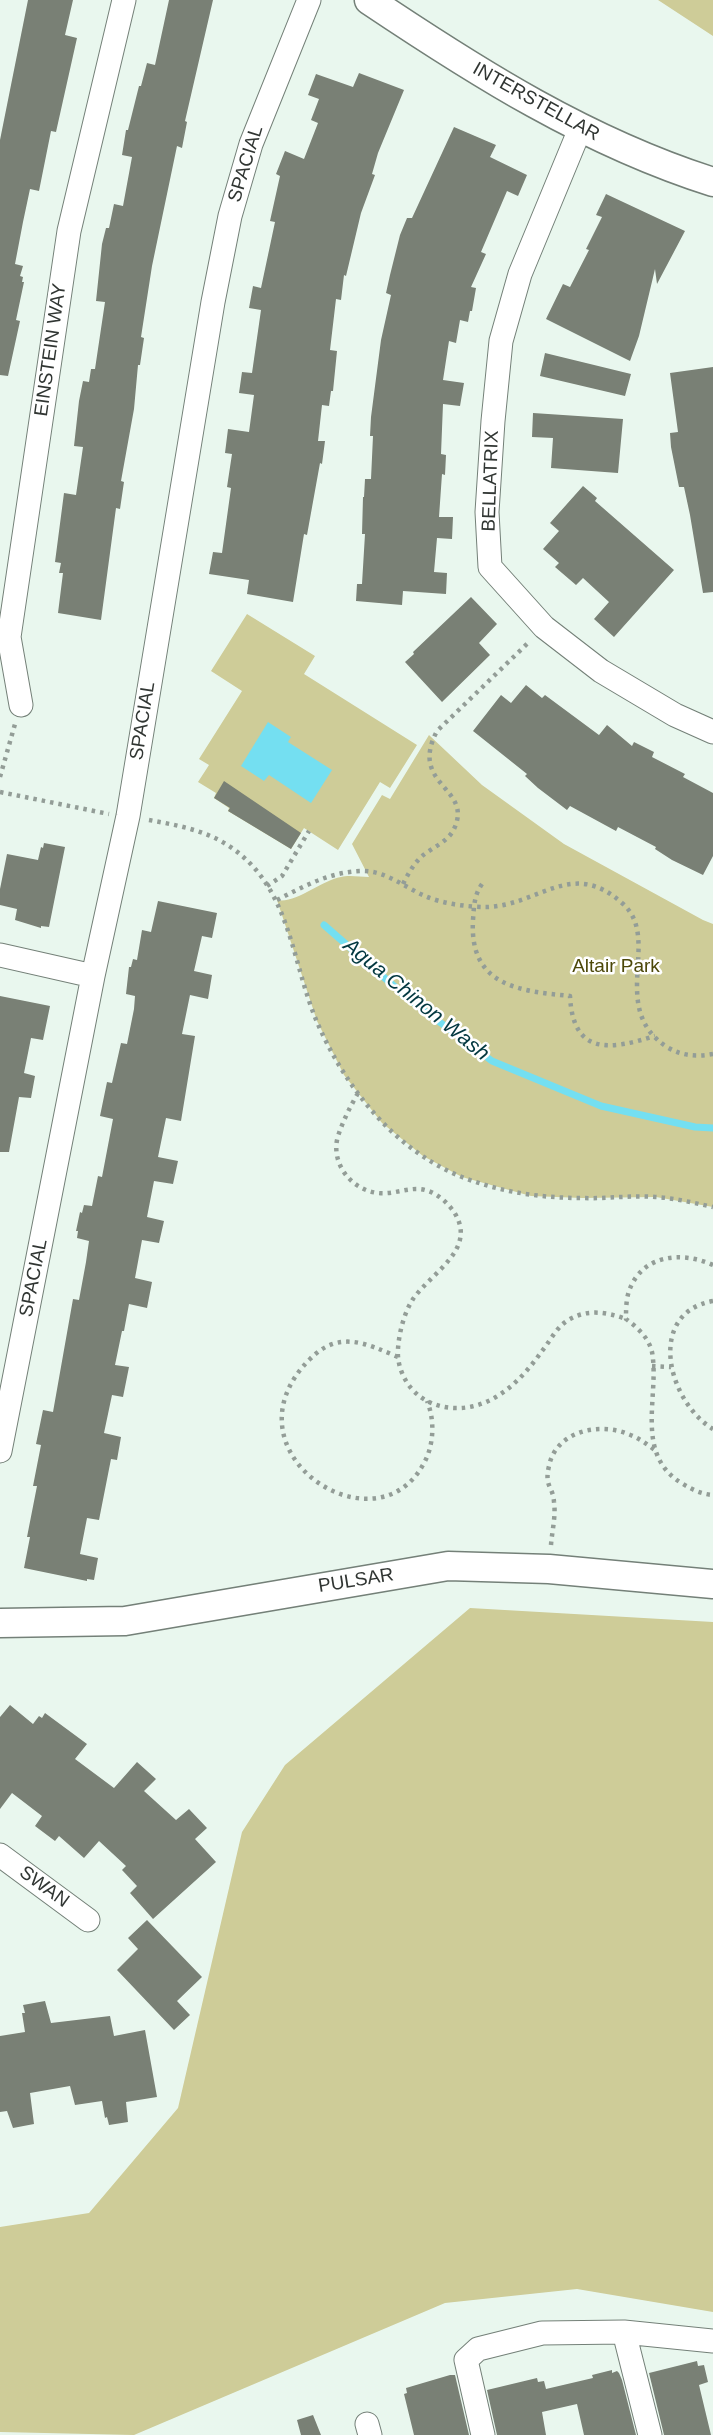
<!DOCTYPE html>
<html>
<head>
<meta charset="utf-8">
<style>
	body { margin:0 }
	canvas { display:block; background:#e9f7ee }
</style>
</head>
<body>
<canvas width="713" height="2435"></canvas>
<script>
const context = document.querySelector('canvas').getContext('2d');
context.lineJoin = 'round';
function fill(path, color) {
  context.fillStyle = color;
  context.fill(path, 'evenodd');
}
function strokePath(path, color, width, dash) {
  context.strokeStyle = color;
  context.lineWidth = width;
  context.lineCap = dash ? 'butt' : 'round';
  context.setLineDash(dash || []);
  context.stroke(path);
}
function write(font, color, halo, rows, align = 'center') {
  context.font = font + ' Helvetica,sans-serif';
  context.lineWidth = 5;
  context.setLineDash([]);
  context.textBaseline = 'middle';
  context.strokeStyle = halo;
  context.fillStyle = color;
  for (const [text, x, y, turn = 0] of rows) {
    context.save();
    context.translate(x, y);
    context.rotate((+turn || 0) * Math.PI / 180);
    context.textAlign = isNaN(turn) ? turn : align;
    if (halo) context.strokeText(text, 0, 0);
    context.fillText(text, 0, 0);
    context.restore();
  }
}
const green = new Path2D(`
	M658,0H713V36Z
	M247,614L315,656L304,674L417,745L390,788L380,782L338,850L304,828L291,849L228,811L229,808L214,798L216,793L198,782L209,765L199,759L242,691L211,671Z
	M429,735L482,785L564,844L703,920L713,924V1207L656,1197L582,1198L531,1196L462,1177L423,1156L382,1123L344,1075L317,1021L277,900C296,904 320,881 341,877C349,875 360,877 369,877L352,844L382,795L390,799Z
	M470,1608L713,1622V2312L577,2289L445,2303L134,2435L0,2432V2227L89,2213L178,2108L242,1832L285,1765Z`);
const water = new Path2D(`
	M268,722L291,737L288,742L332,770L311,803L269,775L264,781L241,766Z`);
const stream = new Path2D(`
	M324,925L410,1000L492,1061L601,1106L695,1127L713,1128`);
const building = new Path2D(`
	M28,0H73L65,35L77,38L56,132L51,131L39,191L30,189L23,222L15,264L23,266L20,276L23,277L22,282H24L16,320L20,321L8,376L0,375V140Z
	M169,0H213L185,121L187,122L182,148L177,146L152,266L141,337L144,338L140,365H138L134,409L121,481L124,482L120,509L116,508L101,620L58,613L63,573H59L61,563L55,562L64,493L76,495L83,447L74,446L79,401L83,381L89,382L91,369H95L105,302L96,301L102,244L106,228H109L114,204L123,206L132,157L122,155L126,130H128L139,86H141L147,63L155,65Z
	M359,73L404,90L378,153L372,174L375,175L361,213L346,276L344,275L341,300L336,299L330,350L337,351L333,391H331L329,406L322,405L318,441H325L322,464L320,463L307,535L304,534L293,602L247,594L249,580L209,574L213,552L222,553L231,488L227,487L232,454L225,453L228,429L249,432L254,395L239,393L242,372L252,373L261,310L249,308L253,286L261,288L275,222L270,221L280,176L276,174L285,151L304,159L318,123L311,120L319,99L308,95L316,74L353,87Z
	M454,127L496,145L490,157L527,175L518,196L507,191L481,252L486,254L471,287L476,288L472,311H470L468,322L460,320L456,343L449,341L443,380L464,383L460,406L443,404L441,454L446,455L445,475L442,474L439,517H453L452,539L437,538L434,572L447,573L446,594L403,591L402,605L356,601L357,584H362L365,534H362L363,497H364L365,479H371L373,436H370L371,417L381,340L391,295L386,293L390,275L400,235L407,218H412Z
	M606,194L685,231L657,284L655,269L639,336L630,361L546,319L563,284L570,287L589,250L586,249L602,217L596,215Z
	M545,353L631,374L625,396L540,376Z
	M713,367V592L703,593L690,515L684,487H679L671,447L670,433L678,432L670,373Z
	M533,413L623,419L618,473L551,468L553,438L532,437Z
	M583,486L597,498L595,501L674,570L614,637L594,619L609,602L583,578L576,585L555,567L559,563L543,549L559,531L550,523Z
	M471,597L497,624L479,643L490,655L442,702L405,662L414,654L413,652Z
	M526,685L542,698L545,695L599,735L607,725L632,746L634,742L654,752L652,757L685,774L683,777L713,793V856L703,875L672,860L655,849L656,847L618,827L616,831L570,806L567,810L538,788L525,776L527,774L473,731L501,695L511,703Z
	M224,781L301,833L291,849L228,811L230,808L214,798Z
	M44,843L65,847L49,927L41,926V928L15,920L17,909L0,905V889L7,854L38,860L41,847L43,848Z
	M158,901L217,913L212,938L202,936L194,971L212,975L208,999L190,995L182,1034L195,1036L181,1121L166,1118L158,1157L178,1161L173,1184L154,1181L147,1217L164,1221L159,1243L142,1240L135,1278L152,1282L147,1308L129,1304L124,1331H122L115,1365L129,1367L123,1397L112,1395L104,1433L121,1437L117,1460L111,1459L99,1520L87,1518L80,1554L98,1558L94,1580L87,1579V1581L24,1568L30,1537H27L37,1486H33L41,1445L36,1444L43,1410L53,1412L73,1299L79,1300L86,1262L89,1241L77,1238L78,1231H76L80,1212L82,1213L84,1205L92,1206L98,1176L102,1177L113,1119L100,1116L107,1082L112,1083L121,1043L127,1044L134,1009L135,996L126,994L129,967H131L133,959L137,960L142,930L151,932Z
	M0,996L50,1006L43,1040L31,1038L24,1073L35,1076L31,1098L19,1097L9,1152H0Z
	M10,1705L33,1724L39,1716L42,1718L45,1713L87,1744L75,1759L114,1788L137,1762L156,1779L144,1791L176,1820L189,1809L207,1828L195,1839L216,1862L153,1919L130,1893L137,1886L122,1870L126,1866L99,1841L84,1858L59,1836L55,1841L35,1826L42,1816L12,1793L0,1809V1717Z
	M147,1920L202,1977L177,2001L190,2015L174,2030L117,1970L138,1949L128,1938Z
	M45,2001L51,2023L110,2016L114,2036L145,2030L157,2097L126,2102L128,2122L109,2125L107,2117L105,2118L102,2101L75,2105L70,2086L30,2093L34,2124L13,2128L7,2111L0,2112V2036L25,2032L22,2013H25L23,2005Z
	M697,2361L698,2366L704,2365L708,2382L699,2385L711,2435H664L649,2373Z
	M612,2370V2373L617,2371L619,2373L622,2380L636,2435H584L577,2404L542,2412L546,2435H497L487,2390L537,2378L538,2382L544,2381L546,2389L593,2378L592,2375Z
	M450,2375H455L469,2435H414L404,2394L407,2393L406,2388Z
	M313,2415L321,2435H301L297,2420Z`);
const path = new Path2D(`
	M0,777L15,724
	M0,792L109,814
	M149,820C176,825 205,830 229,846C291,887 291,961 317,1022C345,1087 394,1150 462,1177C500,1192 541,1198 581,1198C606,1199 631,1195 655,1197C675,1198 694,1203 713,1207
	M403,884C408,874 413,865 421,857C431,848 448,842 454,829C474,787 408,786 437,731L529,642
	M482,884C474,895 474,907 473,920C469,986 519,991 570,996C573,1056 610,1050 655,1036
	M267,886L282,876L309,831
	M277,900C304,886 330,872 361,871C385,870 404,887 425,896C443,904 468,907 487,907C540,905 572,858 622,903C663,938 607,1008 667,1047C682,1056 696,1057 713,1054
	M358,1093C350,1107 343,1121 338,1136C330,1163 351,1190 378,1193C394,1195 410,1186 425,1190C437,1193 447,1202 454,1212C478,1249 432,1272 413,1299C404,1313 399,1333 398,1349C397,1363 402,1377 411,1388C422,1401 437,1407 453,1408C492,1410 521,1381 542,1351C551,1340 557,1326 570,1319C588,1309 607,1312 626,1319
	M713,1265C682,1251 642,1254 629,1291C626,1300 626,1310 626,1319C637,1327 649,1338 652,1352C660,1396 633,1455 683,1484C693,1490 701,1494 713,1495
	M713,1301C646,1313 667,1401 713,1429
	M398,1357C365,1343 339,1330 310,1359C218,1451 376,1555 424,1463C434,1445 435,1420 427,1401
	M652,1366L671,1367
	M551,1545C552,1531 556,1516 554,1502C553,1486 544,1487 549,1466C556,1431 599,1422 628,1434C639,1438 647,1444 656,1451`);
const minor = new Path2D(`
	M580,129L520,274L501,341L493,421L487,512L490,567L544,627L601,671L675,715L713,732
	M21,705L9,637L69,231L124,0
	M0,955L93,976
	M0,1451L93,976L128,816L213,302L230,216L251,144L309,0
	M0,1855L88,1920
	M624,2332L650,2435
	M367,2424L370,2435
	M483,2435L466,2360L478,2349L542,2333L624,2332L713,2341`);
const tertiary = new Path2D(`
	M369,0C478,73 587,142 713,182
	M0,1623L125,1621L448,1566L549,1569L713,1584`);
const streetNames = [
	["INTERSTELLAR",536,102,29],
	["SPACIAL",246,164,-73],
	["EINSTEIN WAY",51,350,-82],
	["BELLATRIX",491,481,-88],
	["SPACIAL",143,721,-81],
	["SPACIAL",34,1278,-79],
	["PULSAR",356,1581,-9],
	["SWAN",44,1887,36]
];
const parkNames = [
	["Altair Park",616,967]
];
const waterNames = [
	["Agua Chinon Wash",416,1000,39]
];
fill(green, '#cecc98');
fill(water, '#74dff1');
strokePath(stream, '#74dff1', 7);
fill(building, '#798075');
strokePath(minor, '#748078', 25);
strokePath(tertiary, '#748078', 31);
strokePath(path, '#939d97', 4.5, [3.5, 5]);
strokePath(minor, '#fff', 23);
strokePath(tertiary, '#fff', 28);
write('19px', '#313633', '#fff', streetNames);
write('19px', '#4c4809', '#fff', parkNames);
write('italic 21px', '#033840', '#fff', waterNames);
</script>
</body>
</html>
